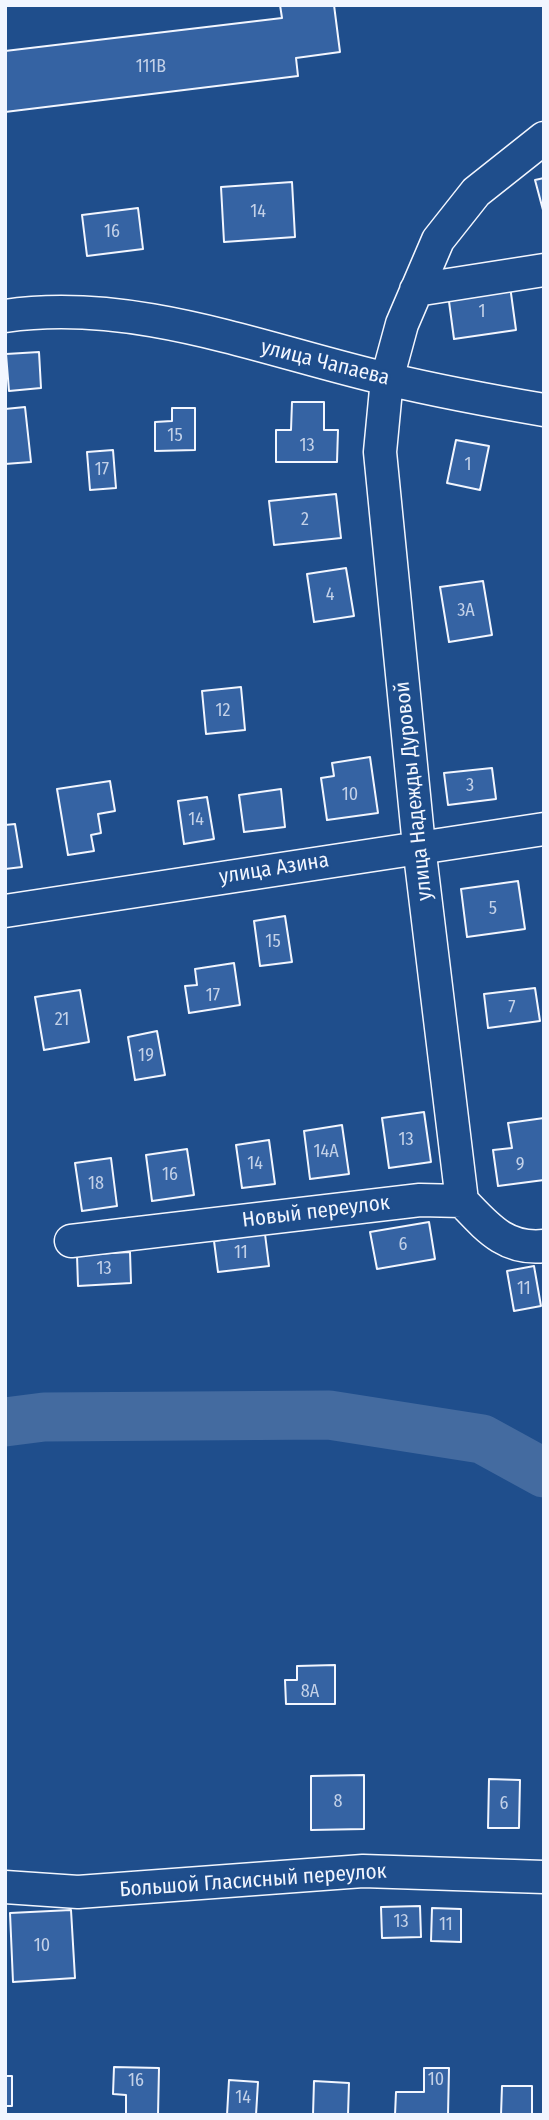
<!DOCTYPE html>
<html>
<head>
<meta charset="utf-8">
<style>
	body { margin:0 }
	#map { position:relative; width:549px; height:2120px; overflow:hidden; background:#1f4e8c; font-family:"Fira Sans Condensed",sans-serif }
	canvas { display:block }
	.frame { position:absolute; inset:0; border:7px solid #f2f6ff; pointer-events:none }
</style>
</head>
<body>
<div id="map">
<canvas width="549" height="2120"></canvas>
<div class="frame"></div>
</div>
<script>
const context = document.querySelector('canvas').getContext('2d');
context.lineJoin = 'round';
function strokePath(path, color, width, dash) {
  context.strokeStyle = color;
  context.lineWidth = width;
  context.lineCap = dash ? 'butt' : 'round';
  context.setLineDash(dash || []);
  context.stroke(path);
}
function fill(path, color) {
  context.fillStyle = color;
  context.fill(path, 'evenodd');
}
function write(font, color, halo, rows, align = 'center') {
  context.font = font + ' "Fira Sans Condensed",sans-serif';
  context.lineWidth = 5;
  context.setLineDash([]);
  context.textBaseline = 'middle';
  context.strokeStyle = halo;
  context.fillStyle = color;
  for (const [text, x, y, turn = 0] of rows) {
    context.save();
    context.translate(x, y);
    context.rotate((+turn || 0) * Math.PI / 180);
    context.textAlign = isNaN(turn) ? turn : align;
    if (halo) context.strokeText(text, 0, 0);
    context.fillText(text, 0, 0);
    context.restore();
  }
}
const river = new Path2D(`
	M5,1422L44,1417L329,1415L482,1439L544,1473`);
const building = new Path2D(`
	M280,5H334L340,52L296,58L298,76L5,112V51L282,18Z
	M544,178V210H543L535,180Z
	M292,182L295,237L224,242L221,187Z
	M138,208L143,249L87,256L82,215Z
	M510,286L516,330L454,339L448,294Z
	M39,352L41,388L9,391L6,354Z
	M292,402H324V430H338L337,462H276V430H291Z
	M25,407L31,462L5,464V409Z
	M172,408H195V450L155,451V422L172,421Z
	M456,440L489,446L480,490L447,483Z
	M113,450L116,488L90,490L87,452Z
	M336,494L341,538L274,545L269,501Z
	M346,568L354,616L314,622L307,574Z
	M483,581L492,635L449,642L440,587Z
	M241,687L245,730L206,734L202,691Z
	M370,757L378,813L327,820L321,778L334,776L332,763Z
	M492,768L496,799L448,805L444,773Z
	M110,781L115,811L98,814L101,833L91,835L94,851L68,855L57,789Z
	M281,789L285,827L244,832L239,795Z
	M207,797L214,839L184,844L178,801Z
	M15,824L22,867L5,869V825Z
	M518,881L525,929L467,937L461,889Z
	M285,916L292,962L260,966L254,921Z
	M234,963L240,1005L189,1013L185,986L197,985L195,969Z
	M535,988L540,1021L488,1028L484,994Z
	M80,990L89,1042L44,1050L35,997Z
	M157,1031L165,1075L135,1080L128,1037Z
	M424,1112L431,1162L389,1168L382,1118Z
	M544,1118V1180L498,1186L493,1150L512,1148L508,1123Z
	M342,1125L349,1174L310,1179L304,1131Z
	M269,1140L275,1184L242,1188L236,1145Z
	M187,1149L194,1195L152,1201L146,1155Z
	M111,1158L117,1206L82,1211L75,1163Z
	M429,1222L435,1259L377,1269L370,1232Z
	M265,1234L269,1266L218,1272L214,1241Z
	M130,1252L131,1283L78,1286L77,1255Z
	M534,1266L541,1306L514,1311L507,1271Z
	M335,1665V1704H286L285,1680H297V1666Z
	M364,1775V1829L311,1830V1776Z
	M489,1779L520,1780L519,1828H488Z
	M420,1906L421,1937L382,1938L381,1907Z
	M432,1908L461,1909V1942L431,1941Z
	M71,1910L75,1978L13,1982L10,1913Z
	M114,2067L159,2068L158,2115H126V2095L113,2094Z
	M424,2068H449L448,2115H395L396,2092H424Z
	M5,2076H12V2106H5Z
	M229,2080L258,2082L256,2115H227Z
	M314,2081L349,2083L348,2115H313Z
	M502,2086H532V2115H501Z`);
const minor = new Path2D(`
	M416,290L544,270
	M5,316C134,297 263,350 387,379C438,391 491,401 544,410
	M5,911L544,829
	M462,1201L419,846L380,452L387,379L402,324L438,240L476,192L544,138
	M71,1241L420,1200L462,1201C487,1227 505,1250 544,1246
	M5,1887L78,1892L363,1871L544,1877`);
const numberNames = [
	["111В",151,67],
	["14",258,212],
	["16",112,232],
	["1",482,312],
	["15",175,436],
	["13",307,446],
	["1",468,465],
	["17",102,470],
	["2",305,520],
	["4",330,595],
	["3А",466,611],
	["12",223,711],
	["3",470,786],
	["10",350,795],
	["14",196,820],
	["5",493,909],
	["15",273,942],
	["17",213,996],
	["7",512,1008],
	["21",62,1020],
	["19",146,1056],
	["13",406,1140],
	["14А",326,1152],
	["14",255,1164],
	["9",520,1165],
	["16",170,1175],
	["18",96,1184],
	["6",403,1245],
	["11",241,1253],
	["13",104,1269],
	["11",524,1289],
	["8А",310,1692],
	["8",338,1802],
	["6",504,1804],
	["13",401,1922],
	["11",446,1925],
	["10",42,1946],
	["10",436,2080],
	["16",136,2081],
	["14",243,2098]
];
const streetNames = [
	["улица Чапаева",325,363,14],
	["улица Надежды Дуровой",414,791,-96],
	["улица Азина",274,869,-9],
	["Новый переулок",316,1212,-7],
	["Большой Гласисный переулок",253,1881,-4]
];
strokePath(river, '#446ba0', 49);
fill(building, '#3563a3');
strokePath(building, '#f2f6ff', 2);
strokePath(minor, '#f2f6ff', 35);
strokePath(minor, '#1f4e8c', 32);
write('18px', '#c3d1e8', null, numberNames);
write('21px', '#f2f6ff', '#1f4e8c', streetNames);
</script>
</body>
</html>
